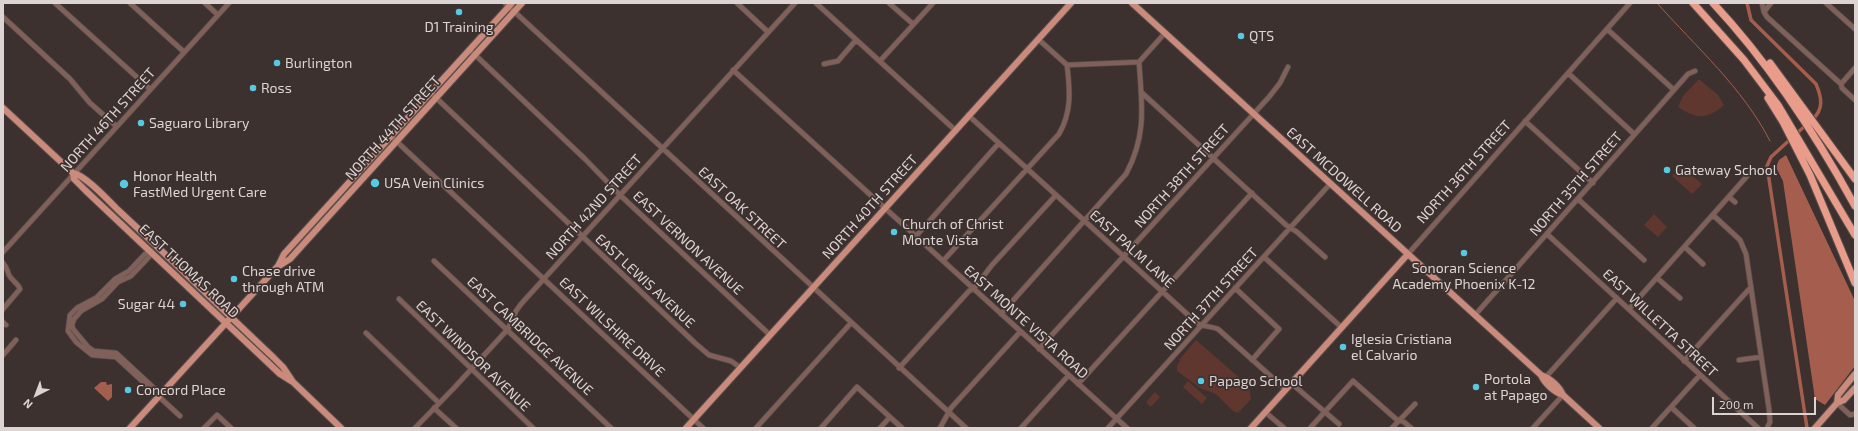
<!DOCTYPE html>
<html>
<head>
<meta charset="utf-8">
<style>
	body { margin:0 }
	#map { position:relative; width:1858px; height:431px; overflow:hidden; background:#3c312f; font-family:"Exo 2",sans-serif }
	canvas { display:block }
	.frame { position:absolute; inset:0; border:4px solid #dcd4d3; pointer-events:none }
	.north { position:absolute; left:16px; top:375px; width:40px; height:40px; -webkit-text-stroke:3px #3c312f; paint-order:stroke; rotate:222deg; font-size:11px; font-weight:700; line-height:16px; text-align:center; color:#dcd4d3 }
	.north::after { content:''; display:block; margin:auto; width:14px; height:18px; background:#dcd4d3; clip-path:polygon(50% 0,100% 100%,50% 72%,0 100%) }
	.scale { position:absolute; left:1712px; top:397px; width:104px; height:18px; box-sizing:border-box; border:2px solid #dcd4d3; border-top:0; padding-left:5px; font-size:12px; line-height:14px; white-space:nowrap; color:#dcd4d3; -webkit-text-stroke:3px #3c312f; paint-order:stroke }
</style>
</head>
<body>
<div id="map">
<canvas width="1858" height="431"></canvas>
<div class="frame"></div>
<div class="north">N</div>
<div class="scale">200 m</div>
</div>
<script>
const context = document.querySelector('canvas').getContext('2d');
context.lineJoin = 'round';
function fill(path, color) {
  context.fillStyle = color;
  context.fill(path, 'evenodd');
}
function strokePath(path, color, width, dash) {
  context.strokeStyle = color;
  context.lineWidth = width;
  context.lineCap = dash ? 'butt' : 'round';
  context.setLineDash(dash || []);
  context.stroke(path);
}
function write(font, color, halo, rows, align = 'center') {
  context.font = font + ' "Exo 2",sans-serif';
  context.lineWidth = 3.5;
  context.setLineDash([]);
  context.textBaseline = 'middle';
  context.strokeStyle = halo;
  context.fillStyle = color;
  for (const [text, x, y, turn = 0] of rows) {
    context.save();
    context.translate(x, y);
    context.rotate((+turn || 0) * Math.PI / 180);
    context.textAlign = isNaN(turn) ? turn : align;
    if (halo) context.strokeText(text, 0, 0);
    context.fillText(text, 0, 0);
    context.restore();
  }
}
const green = new Path2D(`
	M1698,80H1700L1718,95L1724,105C1707,120 1696,119 1678,107L1683,96Z
	M1681,166L1702,184L1692,194L1672,176Z
	M1654,214L1667,227L1658,237L1644,225Z
	M1196,340L1249,386L1251,399L1238,413L1233,411L1216,394L1200,388L1177,371V365L1180,361L1179,360Z
	M1188,381L1207,398L1202,404L1183,387Z
	M1155,392L1160,397L1151,407L1146,402Z`);
const water = new Path2D(`
	M1786,155L1855,301V366L1825,405L1815,399L1783,181L1776,167L1779,160Z
	M101,382H106L107,385L112,384V397L108,401L94,388Z`);
const stream = new Path2D(`
	M1657,3C1696,47 1743,88 1770,141`);
const canal = new Path2D(`
	M1747,3L1751,20L1816,84C1822,98 1824,109 1812,120
	M1807,428L1767,166L1771,157L1807,124`);
const minor = new Path2D(`
	M55,3L150,89
	M130,3L184,52
	M205,3L218,15
	M505,3L966,428
	M737,3L768,32
	M816,3L955,130
	M889,3L913,24
	M1762,3L1764,12L1767,17L1841,84L1842,88L1855,100
	M1826,3L1855,29
	M1764,12L1771,3
	M3,17L70,79L90,103L116,126
	M1607,29L1674,90
	M1038,39L1067,65L1139,62
	M470,50L585,159L620,195L770,335
	M880,61L933,3
	M824,64L838,61L856,40
	M733,70L1127,428
	M1568,73L1634,134
	M1841,84L1855,68
	M1141,92L1286,225L1297,232L1325,257
	M431,93L695,343L709,355L731,361L741,368
	M968,115L1197,323C1203,327 1211,326 1218,329L1285,389
	M1525,121L1593,183
	M394,139L703,428
	M1729,197L1735,202
	M1578,199L1644,260
	M1713,215L1740,240L1746,254L1769,409L1770,422L1767,428
	M1547,234L1758,428
	M916,236L999,143
	M1685,247L1703,264
	M151,251L145,254L129,271L115,279L96,298L77,308L70,315L68,331L76,342L92,355L116,357L180,416
	M151,251L149,257L131,276L118,282L102,299L81,311L74,319L72,325L73,329L88,347L94,351L116,353L156,390
	M3,252L229,3
	M1408,254L1630,3
	M1264,257L1341,327
	M434,261L611,428
	M943,261L1059,134C1072,112 1070,90 1067,65
	M3,263C7,267 7,270 9,275C12,281 18,283 20,289L3,309
	M1657,278L1680,298
	M1235,288L1279,329L1252,360
	M399,299L533,428
	M1629,309L1748,175
	M1001,314L1126,174C1147,135 1142,105 1139,62L1165,33
	M1475,315L1688,74L1695,71
	M3,322L6,325
	M366,333L439,403
	M1039,349L1269,97L1280,83L1288,67
	M3,355L16,340
	M1739,360L1761,357
	M1684,361L1751,287
	M899,368L969,291L976,286L992,265L1056,195
	M1545,378L1617,298
	M1291,383L1339,424
	M1078,384L1252,193
	M1837,403L1850,415L1855,414
	M1671,407L1694,428
	M434,408L456,428
	M1265,412L1284,428
	M1311,427L1353,381L1396,419L1404,422L1411,428
	M204,428L217,415L231,428
	M415,428L454,388L508,329L516,311L521,304L795,3
	M756,428L851,323
	M821,428L857,387L902,428
	M880,428L890,417
	M940,428L951,408L1020,332
	M1021,428L1068,376
	M1108,428L1330,184
	M1392,428L1415,404
	M1533,428L1563,395
	M1652,428L1700,375`);
const major = new Path2D(`
	M1132,3L1541,375C1545,384 1554,392 1563,395L1599,428
	M3,108L73,173C85,175 108,200 117,209C170,258 222,309 274,358L283,367L293,382L341,428
	M73,173L74,179L85,190L280,374L291,381
	M279,266L290,259L308,239L522,3
	M1541,375C1550,378 1559,386 1563,395
	M1837,403L1838,395L1855,374
	M130,428L278,266L284,254L512,3
	M686,428L1071,3
	M1251,428L1408,254
	M1815,428L1837,403L1844,400L1855,388`);
const highway = new Path2D(`
	M1693,3L1744,60L1778,105L1855,235
	M1713,3C1770,64 1815,133 1855,206
	M1770,63L1855,179
	M1768,98L1783,122L1810,175L1855,283`);
const markers = [
	[459,12,4,"#57c9e2"],
	[1241,36,4,"#57c9e2"],
	[277,63,4,"#57c9e2"],
	[253,88,4,"#57c9e2"],
	[141,123,4,"#57c9e2"],
	[1667,170,4,"#57c9e2"],
	[375,183,5,"#57c9e2"],
	[124,184,5,"#57c9e2"],
	[894,232,4,"#57c9e2"],
	[1464,253,4,"#57c9e2"],
	[234,279,4,"#57c9e2"],
	[183,304,4,"#57c9e2"],
	[1343,347,4,"#57c9e2"],
	[1201,381,4,"#57c9e2"],
	[1476,387,4,"#57c9e2"],
	[128,390,4,"#57c9e2"]
];
const poiNames = [
	["D1 Training",459,27,"center"],
	["QTS",1249,36],
	["Burlington",285,63],
	["Ross",261,88],
	["Saguaro Library",149,123],
	["Gateway School",1675,170],
	["Honor Health",133,176],
	["FastMed Urgent Care",133,192],
	["USA Vein Clinics",384,183],
	["Church of Christ",902,224],
	["Monte Vista",902,240],
	["Sonoran Science",1464,268,"center"],
	["Academy Phoenix K-12",1464,284,"center"],
	["Chase drive",242,271],
	["through ATM",242,287],
	["Sugar 44",175,304,"right"],
	["Iglesia Cristiana",1351,339],
	["el Calvario",1351,355],
	["Portola",1484,379],
	["at Papago",1484,395],
	["Papago School",1209,381],
	["Concord Place",136,390]
];
const streetNames = [
	["NORTH 46TH STREET",108,120,-48],
	["NORTH 44TH STREET",393,128,-48],
	["NORTH 36TH STREET",1464,172,-48],
	["NORTH 38TH STREET",1182,176,-48],
	["EAST MCDOWELL ROAD",1344,180,42],
	["NORTH 35TH STREET",1576,184,-49],
	["NORTH 42ND STREET",594,207,-48],
	["NORTH 40TH STREET",870,207,-48],
	["EAST OAK STREET",742,208,43],
	["EAST VERNON AVENUE",688,243,43],
	["EAST PALM LANE",1132,249,42],
	["EAST THOMAS ROAD",189,271,43],
	["EAST LEWIS AVENUE",645,281,43],
	["NORTH 37TH STREET",1211,299,-48],
	["EAST MONTE VISTA ROAD",1026,322,42],
	["EAST WILLETTA STREET",1660,323,43],
	["EAST WILSHIRE DRIVE",612,327,43],
	["EAST CAMBRIDGE AVENUE",530,336,43],
	["EAST WINDSOR AVENUE",473,356,44]
];
fill(green, '#60372e');
fill(water, '#a55e4d');
strokePath(stream, '#a55e4d', 1);
strokePath(canal, '#a55e4d', 3.5);
strokePath(minor, '#594e4d', 6);
strokePath(major, '#594e4d', 8);
strokePath(highway, '#594e4d', 9);
strokePath(minor, '#806159', 4.5);
strokePath(major, '#cb8b7c', 6);
strokePath(highway, '#e89c89', 7);
for (const [x, y, r, color] of markers) {
  const dot = new Path2D();
  dot.arc(x, y, r, 0, 2 * Math.PI);
  context.fillStyle = color;
  context.fill(dot);
  strokePath(dot, '#3c312f', 1.5);
}
write('14px', '#dcd4d3', '#3c312f', poiNames, 'left');
write('14px', '#dcd4d3', '#3c312f', streetNames);
</script>
</body>
</html>
